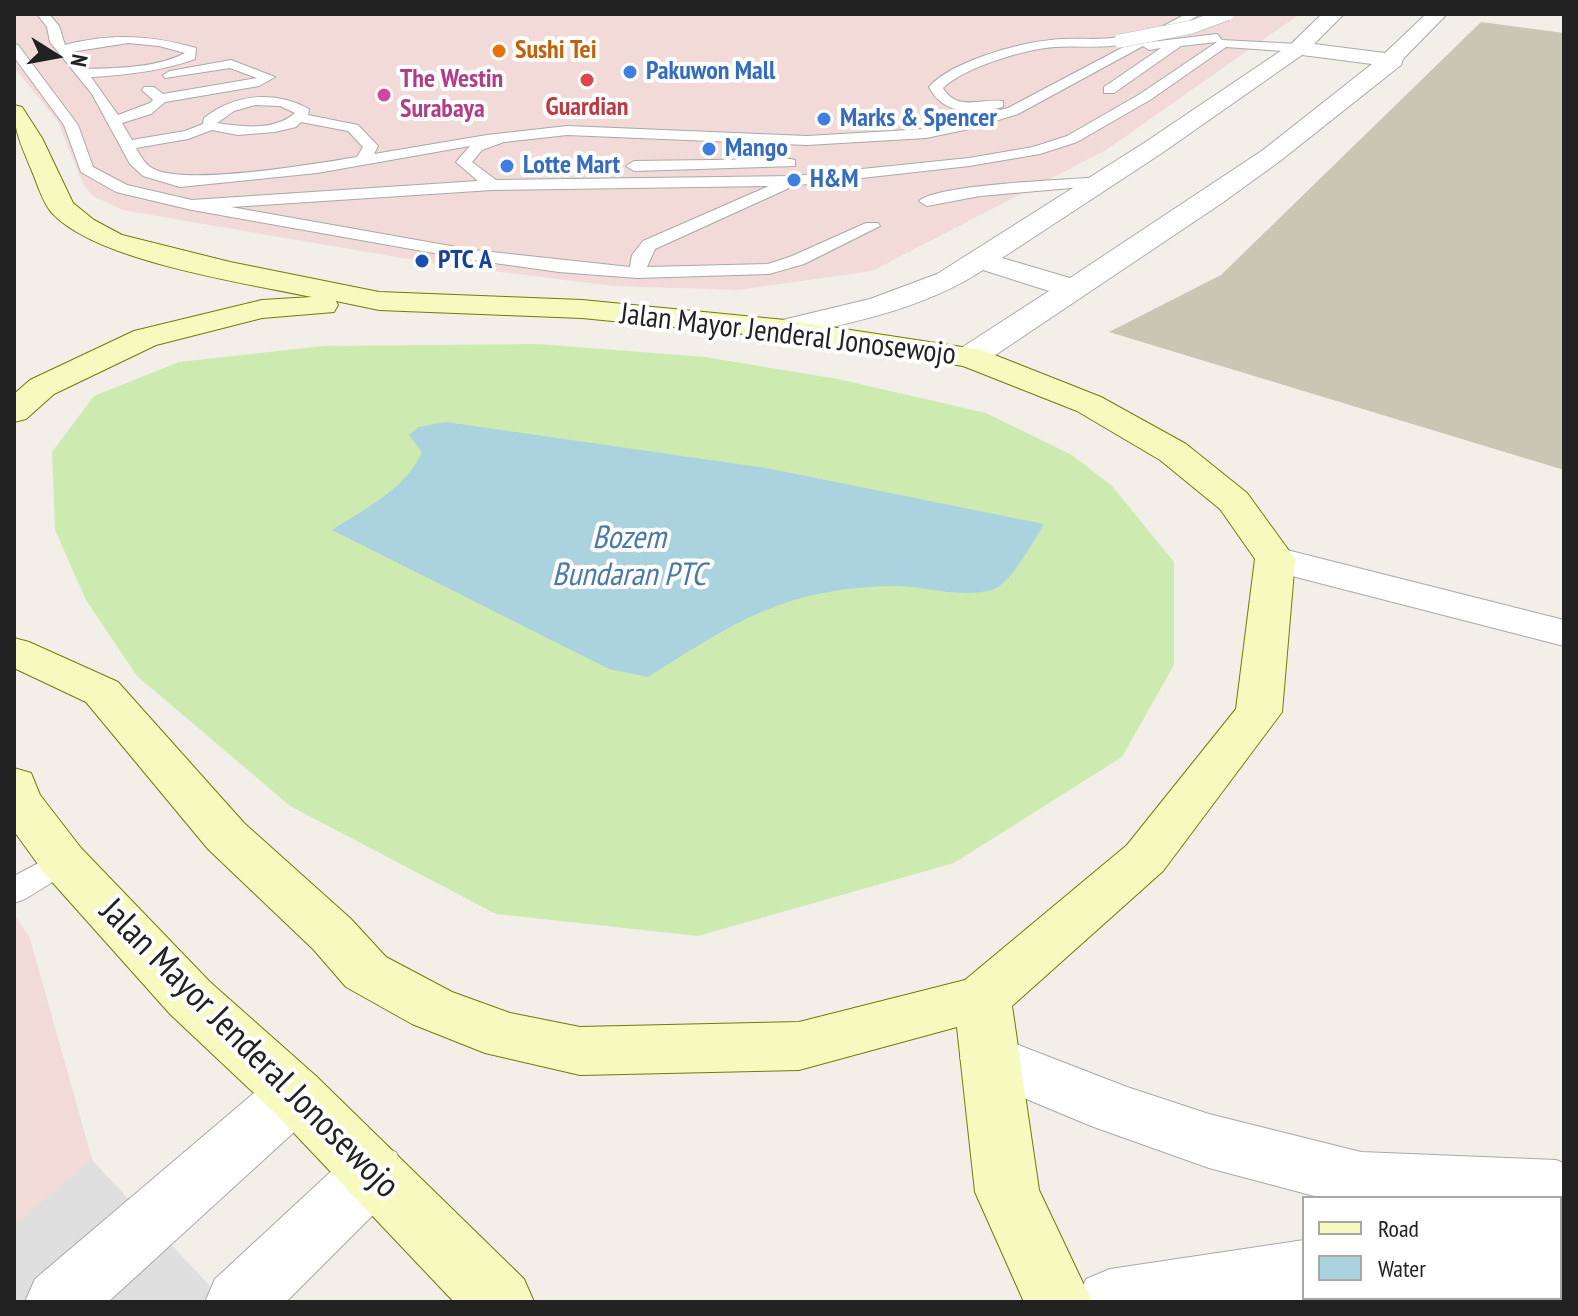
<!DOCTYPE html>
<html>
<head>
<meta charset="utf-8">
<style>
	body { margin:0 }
	#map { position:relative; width:1578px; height:1316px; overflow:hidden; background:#f2efe9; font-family:"PT Sans Narrow",sans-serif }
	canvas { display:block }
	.frame { position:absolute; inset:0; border:16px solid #222; pointer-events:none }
	.legend { position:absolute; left:1302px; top:1196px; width:260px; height:104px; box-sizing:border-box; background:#fff; border:2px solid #a7a7a7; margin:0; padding:10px 14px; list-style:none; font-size:24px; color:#222 }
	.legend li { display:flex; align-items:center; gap:16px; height:40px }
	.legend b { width:40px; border:2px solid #a7a7a7 }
	.north { position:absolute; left:16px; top:16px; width:80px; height:80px; -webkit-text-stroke:6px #fff; paint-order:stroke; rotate:101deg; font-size:22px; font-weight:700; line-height:32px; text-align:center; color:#222 }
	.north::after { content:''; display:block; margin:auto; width:28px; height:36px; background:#222; clip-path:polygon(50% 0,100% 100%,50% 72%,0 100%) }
</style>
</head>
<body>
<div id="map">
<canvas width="1578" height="1316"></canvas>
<div class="frame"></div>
<ul class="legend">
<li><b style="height:10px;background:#f7fabf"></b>Road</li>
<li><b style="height:22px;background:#aad3df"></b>Water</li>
</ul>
<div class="north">N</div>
</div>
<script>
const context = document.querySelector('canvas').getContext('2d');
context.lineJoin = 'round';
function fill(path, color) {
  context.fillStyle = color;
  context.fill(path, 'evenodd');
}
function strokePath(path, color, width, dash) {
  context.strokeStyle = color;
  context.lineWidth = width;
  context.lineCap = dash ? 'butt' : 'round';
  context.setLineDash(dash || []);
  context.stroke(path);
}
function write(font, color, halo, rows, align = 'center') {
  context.font = font + ' "PT Sans Narrow",sans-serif';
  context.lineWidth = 8;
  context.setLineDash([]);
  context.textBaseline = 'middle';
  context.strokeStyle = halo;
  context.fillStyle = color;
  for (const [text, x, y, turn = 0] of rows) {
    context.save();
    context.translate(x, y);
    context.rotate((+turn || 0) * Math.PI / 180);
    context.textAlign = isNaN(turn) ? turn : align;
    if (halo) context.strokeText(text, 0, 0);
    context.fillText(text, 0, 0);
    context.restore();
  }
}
const residential = new Path2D(`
	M14,914L30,939L92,1160L225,1302H14Z`);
const commercial = new Path2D(`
	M14,14H1300L1106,150L872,271L738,290L613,286L437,264L122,210L93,196L83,184L58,122L14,67Z
	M14,914L30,939L92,1160L14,1225Z`);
const construction = new Path2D(`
	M1481,22L1564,33V470L1109,332L1221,275Z`);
const grass = new Path2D(`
	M538,344L705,357L838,379L986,413L1072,455L1112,486L1174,562V665L1122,757L954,863L698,936L496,914L290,806L137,676L86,600L55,530L52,452L94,396L179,362L323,346Z`);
const water = new Path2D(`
	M446,422L766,468L1044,524C1034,540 1010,585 992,590C959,599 923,585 889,586C783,589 735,622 648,677L609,669L332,530C364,509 406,489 422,452L409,435L419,427Z`);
const service = new Path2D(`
	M37,14H49L59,26L65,45C111,33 151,35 196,48L195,59C162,71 127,75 91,77L118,115L150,103L153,100L142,90L144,87H154L163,94L257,78L230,68L165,78L163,75L170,71L231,60L275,77L259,86L165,102L151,114L122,123L132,140L185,131L203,124L204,118C234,94 275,90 309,109L308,115L358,125L378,146L374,154L487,135L567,126L807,136L926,129L1008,108L1186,14H1201L1151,42L1217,34L1222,40L1298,44L1304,48L1298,52L1226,47L1150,100L1077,142L1040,154L969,166L790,186L787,189L655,249L647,267L768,264L792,256L866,223H878L880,226L804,264L769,274L637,278L559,272L473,260L192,210L116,192L81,172L64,125L14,57V44L18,45L78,125L93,167L127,185L192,200L478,181L456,162L470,146L317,173L180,187L143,176L130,164L92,94L50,42L47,27ZM1217,42L1140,94L1067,136L1033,147L969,158L794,176L496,180L472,162L482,150L504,142L567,135L807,145L926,138L969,129L1018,114L1143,46L1149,50L1161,48L1104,87V93H1114L1181,46ZM128,43L159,46L185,53C156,68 118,68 85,69L71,52ZM255,105L280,106L295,113C275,131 242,127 217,123L234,111ZM301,122L348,131L363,147L357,157C315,164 191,185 156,170C146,166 141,157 136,148L188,139L212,130L238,135L275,132L296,127ZM769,186L643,241L632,255L630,267L473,250L231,207L492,190Z
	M1120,37L1124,38V44C1101,49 1078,45 1055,47C1025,49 965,67 943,88C957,112 981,98 1003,101V107C975,114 944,116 929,87C950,62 1018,43 1051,40C1074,37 1097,41 1120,37Z
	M790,159L795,160V166L634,171L626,166L634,161Z
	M1100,177L1108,182L1105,185L980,196L927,206L919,201C938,184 1068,180 1100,177Z
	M63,850L74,853L78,861L74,869L25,899L14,903V876Z`);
const minor = new Path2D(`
	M1275,547L1564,620V646L1261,568L1255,559L1261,550Z
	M295,1068L316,1076L325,1094L316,1112L108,1302H25L35,1279L274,1076Z
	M374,1144L396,1152L406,1172L396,1192L286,1302H205L215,1279L352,1152Z`);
const tertiary = new Path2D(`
	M1322,14H1344L1314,44L1385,53L1426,14H1447L1403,59L1401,65L1280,161L1222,203L982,364L970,367L958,364L954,357L958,350L1049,291L983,270C924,309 853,322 785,338L774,336L769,329L774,322L870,299L937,274L1144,143L1291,44ZM1302,55L1372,64L1263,150L1070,278L1002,258L1162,153Z
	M990,1034L1127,1087L1209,1114L1361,1152L1556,1160L1564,1163V1215L1560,1216V1198H1322L1209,1168L1091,1126L969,1075L960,1058L969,1041Z
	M1304,1240V1298H1316L1305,1302H1076L1086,1279L1110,1269Z`);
const secondary = new Path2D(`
	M14,105L22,107L42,138L73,203L94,220L122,235L230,262L379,292L582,300L785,320L982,350L1101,397L1186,444L1247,493L1295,559L1282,712L1163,871L1012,1006L1039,1190L1092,1302H1024L975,1192L957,1027L799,1070L580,1075L485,1053L412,1024L346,987L313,949L208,849L86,702L14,668V638L29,642L118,682L244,823L351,919L386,957L452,992L510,1013L580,1027L799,1022L965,980L1127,845L1236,709L1255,559L1220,509L1160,460L1077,411L963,366L785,338L582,318L379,310L336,301L338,305L334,312L262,318L156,345L54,394L26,419L14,422V394L30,380L134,331L262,300L312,297C245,283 96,261 52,213C42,202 37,182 31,169C21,144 14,132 14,105Z
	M14,768L31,773L40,795L81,848L210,982L316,1076L524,1279L534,1302H454L274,1112L170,1014L45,874L14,831Z`);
const serviceBridge = new Path2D(`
	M1120,41L1192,27L1227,14`);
const markers = [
	[499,51,8,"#e8710a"],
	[630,72,8,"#3f7fe0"],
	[587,80,8,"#e0444e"],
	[384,95,8,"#d1479c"],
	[824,119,8,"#3f7fe0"],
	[709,149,8,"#3f7fe0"],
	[507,166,8,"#3f7fe0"],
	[794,180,8,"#3f7fe0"],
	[422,261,8,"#1a4fb4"]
];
const farFoodnames = [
	["Sushi Tei",515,51]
];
const farShopnames = [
	["Pakuwon Mall",646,72],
	["Marks & Spencer",840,119],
	["Mango",725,149],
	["Lotte Mart",523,166],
	["H&M",810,180]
];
const farHotelnames = [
	["The Westin",400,80],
	["Surabaya",400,110]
];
const farHealthnames = [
	["Guardian",587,108]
];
const farTransitnames = [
	["PTC A",438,261]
];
const streetNames = [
	["Jalan Mayor Jenderal Jonosewojo",788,335,7]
];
const waterNames = [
	["Bozem",629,539],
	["Bundaran PTC",629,576]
];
const nearStreetnames = [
	["Jalan Mayor Jenderal Jonosewojo",249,1049,45]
];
fill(residential, '#e0dfdf');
fill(commercial, '#f2dad9');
fill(construction, '#c7c7b4');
fill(grass, '#cdebb0');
fill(water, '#aad3df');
strokePath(service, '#a9a9a9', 2);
strokePath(minor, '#a9a9a9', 2);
strokePath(tertiary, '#a9a9a9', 2);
strokePath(secondary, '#707d05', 2);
fill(service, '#fff');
fill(minor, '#fff');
fill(tertiary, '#fff');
fill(secondary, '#f7fabf');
strokePath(serviceBridge, '#a9a9a9', 14, []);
strokePath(serviceBridge, '#fff', 13);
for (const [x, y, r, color] of markers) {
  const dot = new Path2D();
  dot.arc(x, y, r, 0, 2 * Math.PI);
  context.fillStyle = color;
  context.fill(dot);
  strokePath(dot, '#fff', 3);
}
write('bold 26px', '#c56008', '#fff', farFoodnames, 'left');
write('bold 26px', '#366cbe', '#fff', farShopnames, 'left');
write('bold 26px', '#b23c85', '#fff', farHotelnames, 'left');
write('bold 26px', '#be3a42', '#fff', farHealthnames);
write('bold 26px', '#164399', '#fff', farTransitnames, 'left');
write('30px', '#222', '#fff', streetNames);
write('italic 32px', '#4a7aab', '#fff', waterNames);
write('36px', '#222', '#fff', nearStreetnames);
</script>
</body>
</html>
